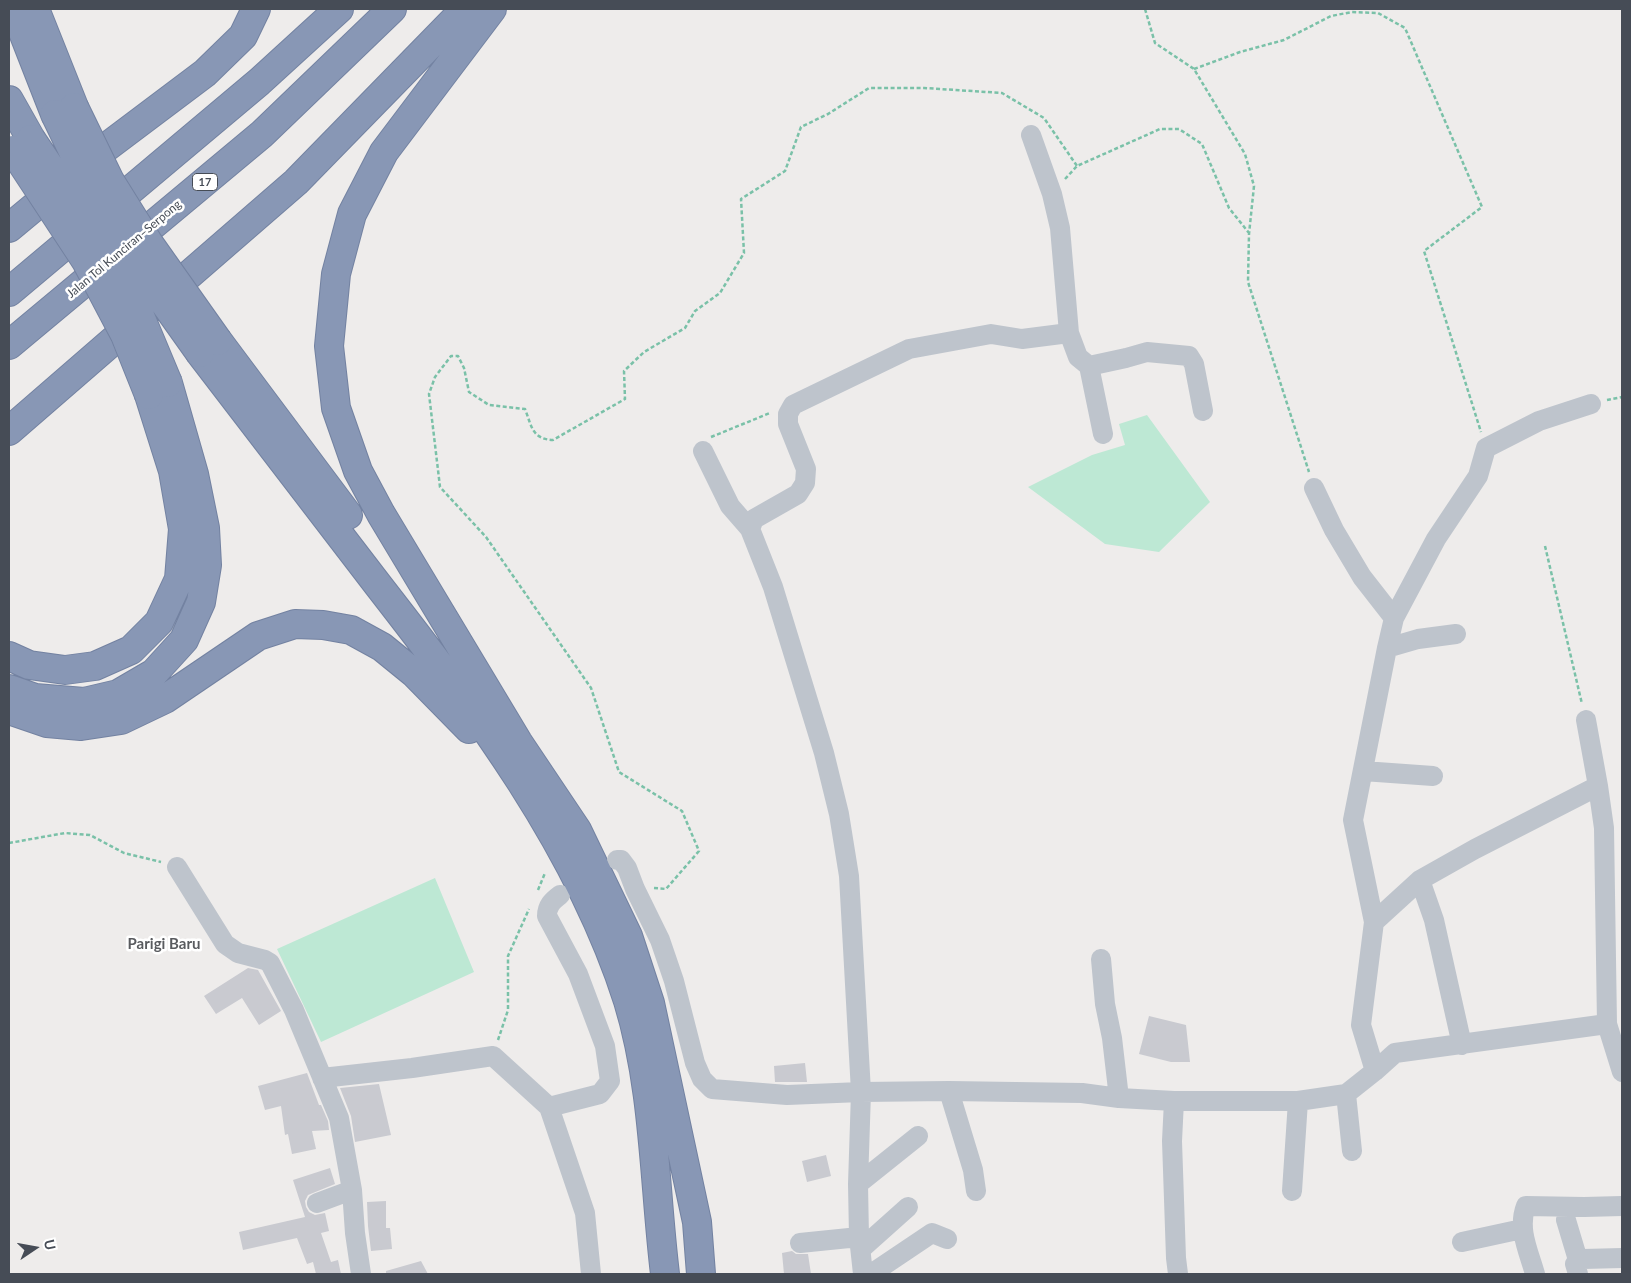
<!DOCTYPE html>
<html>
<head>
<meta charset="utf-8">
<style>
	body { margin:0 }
	#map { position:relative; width:1631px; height:1283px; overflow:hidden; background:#eeeceb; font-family:Lato,sans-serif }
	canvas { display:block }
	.frame { position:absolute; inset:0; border:10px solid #464c56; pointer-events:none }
	.north { position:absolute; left:10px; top:1223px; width:50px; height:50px; -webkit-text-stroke:4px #fff; paint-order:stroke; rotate:78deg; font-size:14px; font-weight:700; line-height:20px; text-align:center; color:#464c56 }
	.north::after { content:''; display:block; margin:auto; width:18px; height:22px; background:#464c56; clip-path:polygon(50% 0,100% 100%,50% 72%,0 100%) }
</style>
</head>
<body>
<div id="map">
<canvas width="1631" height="1283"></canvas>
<div class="frame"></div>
<div class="north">U</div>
</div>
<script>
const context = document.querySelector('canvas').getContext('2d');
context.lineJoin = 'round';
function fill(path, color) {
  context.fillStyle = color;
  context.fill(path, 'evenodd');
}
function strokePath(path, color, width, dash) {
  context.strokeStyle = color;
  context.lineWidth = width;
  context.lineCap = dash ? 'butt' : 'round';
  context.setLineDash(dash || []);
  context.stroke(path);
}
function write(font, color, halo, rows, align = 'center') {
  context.font = font + ' Lato,sans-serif';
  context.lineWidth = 5;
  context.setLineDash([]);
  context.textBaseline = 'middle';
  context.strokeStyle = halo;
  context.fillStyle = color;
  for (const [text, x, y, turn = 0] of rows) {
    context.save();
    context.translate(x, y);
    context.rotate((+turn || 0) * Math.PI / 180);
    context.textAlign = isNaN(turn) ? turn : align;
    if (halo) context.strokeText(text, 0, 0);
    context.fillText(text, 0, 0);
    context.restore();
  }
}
const green = new Path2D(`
	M1147,415L1210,502L1159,552L1105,544L1028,487L1092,455L1125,445L1119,424Z
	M435,878L474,972L321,1042L277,949Z`);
const building = new Path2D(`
	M248,968L258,970L281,1011L259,1025L242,998L216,1014L204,996Z
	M1149,1016L1186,1025L1190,1062H1171L1139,1054Z
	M805,1063L807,1082H775L774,1066Z
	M307,1073L319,1105H321L328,1121L329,1130L312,1131L316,1149L292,1154L288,1134L285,1135L281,1106L265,1110L258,1086Z
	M379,1084L391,1135L355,1142L351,1116L340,1088Z
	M826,1155L831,1176L807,1182L802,1161Z
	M330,1168L335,1184L308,1195L305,1201L306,1207L309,1212L315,1215L325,1213L329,1231L321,1233L331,1262L338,1260L341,1274H316L313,1262L307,1264L297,1238L243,1250L239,1232L305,1217L293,1180Z
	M386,1201V1228H390L392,1249L371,1251L368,1226L367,1202Z
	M792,1251L796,1254H808L811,1274H784L782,1253Z
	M421,1261L428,1274H386V1271Z`);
const path = new Path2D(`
	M1145,9L1155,43L1194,69L1245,154L1254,186L1249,234L1248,282L1309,472
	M1194,69L1240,52L1284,40L1331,16L1352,12L1378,13L1405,28L1482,207L1424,251L1481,432
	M1065,179L1077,166L1160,129H1179L1202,144L1229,208L1249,233
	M1607,400L1622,397
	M711,437L770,413
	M1545,546L1582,704
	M9,843L65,833L90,835L124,853L161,862
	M654,888L666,889L699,851L682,811L619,772L591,688L486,537L440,487L429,394L435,377L451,356H458L464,368L469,392L489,405L525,409C532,427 532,439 553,440L625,399L624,371L644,352L685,328L695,311L720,293L744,253L741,199L785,171L801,127L828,114L869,88H924L1002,93L1044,118L1077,166
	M538,890L545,873
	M498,1040L508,1010V956L529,909`);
const minor = new Path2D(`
	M1031,135L1052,194L1060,228L1069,333
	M1089,366L1126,358L1147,352L1189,356L1194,364L1203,411
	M1314,488L1334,530L1362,577L1394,618
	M750,529L754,519L798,494L805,483L806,469L788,424V414L793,405L909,349L991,334L1022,339L1069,333L1078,357L1089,366L1103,434
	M1387,648L1418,639L1456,634
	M1586,720L1598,786L1604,828L1607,1024
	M1363,771L1433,776
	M617,860H621L627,868L635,889L660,940L674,981L695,1063L702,1079L712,1089L787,1095L861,1092L849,876L839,814L824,753L773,587L750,529L730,506L703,451
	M177,867L225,944L238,953L265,960L270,963L294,1010L339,1118L352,1190L355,1233L361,1274
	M1420,880L1434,920L1462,1045
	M1374,922L1420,880L1475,849L1598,786
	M1101,959L1105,1004L1112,1038L1119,1098
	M1375,1071L1361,1025L1374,922L1353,820L1387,648L1394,618L1436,539L1478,476L1486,448L1539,421L1591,404
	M322,1078L412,1068L493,1056L549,1107L585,1213L591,1274
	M949,1091L973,1170L976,1191
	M1346,1094L1352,1151
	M1174,1101L1172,1141L1176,1258L1178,1274
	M549,1107L600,1094L610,1081L605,1046L578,974L547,916C547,906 552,901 560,895
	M858,1184L918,1136
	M1292,1191L1298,1101
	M317,1203L352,1190
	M1566,1220L1578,1260
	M859,1237L858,1184L861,1092L949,1091L1082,1093L1119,1098L1174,1101H1298L1346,1094L1375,1071L1395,1053L1607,1024L1622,1072
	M1462,1242L1522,1229
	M800,1243L859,1237L863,1274
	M861,1249L908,1207
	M871,1274L932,1233L947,1239
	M1535,1274C1529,1252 1517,1229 1526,1206L1584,1207L1622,1206
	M1578,1274L1575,1264L1578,1260L1583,1259L1622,1258`);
const highway = new Path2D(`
	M16,9L19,22L55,114
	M35,9L74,107
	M492,9L384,152L352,214L336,274L329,346L336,408L358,471L381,514L518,742L577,830L628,936L650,1003L697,1222L701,1274
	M9,100L31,139
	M9,228L104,149L205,73L243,36L256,9
	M9,292L259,82L339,9
	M218,341L348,515
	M9,345L262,134L392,9
	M200,353C259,430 319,507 378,585C476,711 579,847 628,1001C655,1089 654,1183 665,1274
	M9,431L296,182L465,9
	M9,656L29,665L65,670L95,666L131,650L159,622L179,579L183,529L173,471L149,395
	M9,689L35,698L84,702L118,694L154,673L184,640L201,602L207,565L205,528L194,474L168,383
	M9,710L47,723L81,726L121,720L165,699L258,636L295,624L323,625L351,630L382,647L414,673L469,729`);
const highwayBridge = new Path2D(`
	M74,107L110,181L148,242L218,341
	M55,114L93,193L131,256L200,353
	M31,139L85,219L135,304L168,383
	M13,150L86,261L125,335L149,395`);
const shields = [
	[205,182,25]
];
const shieldNames = [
	["17",205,182]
];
const streetNames = [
	["Jalan Tol Kunciran–Serpong",124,249,-40]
];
const quarterNames = [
	["Parigi Baru",164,944]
];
fill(green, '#bde8d4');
fill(building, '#c9cad0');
strokePath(highway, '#7382a1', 30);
strokePath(path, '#7ac1a8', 2.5, [4, 2.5]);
strokePath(minor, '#bec4cc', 20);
strokePath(highway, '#8897b5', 28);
strokePath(highwayBridge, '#7382a1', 30, []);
strokePath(highwayBridge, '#8897b5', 28);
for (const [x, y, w] of shields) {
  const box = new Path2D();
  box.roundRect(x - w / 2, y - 8.5, w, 17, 4);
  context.fillStyle = '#fff';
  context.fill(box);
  strokePath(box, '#464c56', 1);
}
write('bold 11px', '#464c56', null, shieldNames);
write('12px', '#464c56', '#fff', streetNames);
write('bold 15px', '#595b5f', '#fff', quarterNames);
</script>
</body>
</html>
